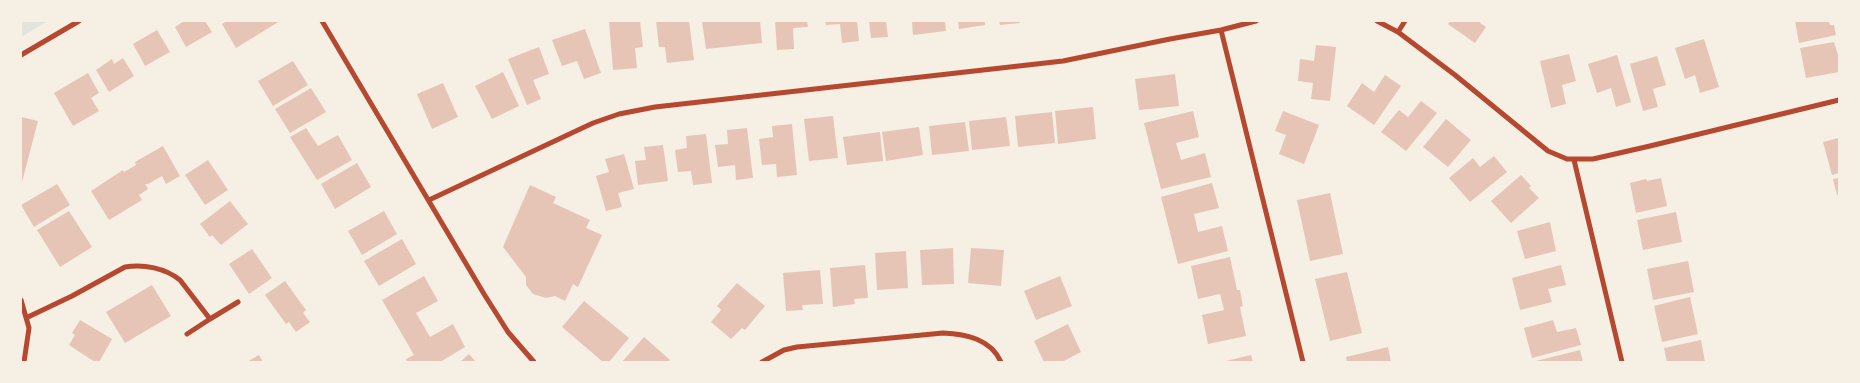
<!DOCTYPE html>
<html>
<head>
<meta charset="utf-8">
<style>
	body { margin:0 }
	#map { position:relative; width:1860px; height:383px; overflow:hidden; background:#f6efe4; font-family:Overpass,sans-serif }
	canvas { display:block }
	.frame { position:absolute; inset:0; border:22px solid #f6efe4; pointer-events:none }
</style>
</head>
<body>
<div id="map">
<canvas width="1860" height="383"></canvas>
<div class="frame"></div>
</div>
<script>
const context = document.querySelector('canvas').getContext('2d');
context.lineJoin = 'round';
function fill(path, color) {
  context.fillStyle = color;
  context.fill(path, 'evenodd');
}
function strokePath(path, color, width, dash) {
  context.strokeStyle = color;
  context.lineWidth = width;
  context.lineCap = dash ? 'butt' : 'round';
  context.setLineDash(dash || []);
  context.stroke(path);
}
const green = new Path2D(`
	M21,21H48L21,37Z`);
const building = new Path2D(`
	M184,21H205L212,32L186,47L175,27Z
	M227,21H280L236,48L222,24Z
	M640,21L643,47L635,48L637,68L613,70L609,22Z
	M656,21H689L694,60L667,63L665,47H659Z
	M702,21H760L762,43L706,49Z
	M775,21H807L808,27L793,28L794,49L777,50Z
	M825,21H857L859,41L842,43L840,24L826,25Z
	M869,21H886L888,37L871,38Z
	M912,21H945L946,31L913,35Z
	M958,21H985V25L959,29Z
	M999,21H1020V23L1000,25Z
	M1450,21H1481L1480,23L1486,27L1475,43L1448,24Z
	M1795,21H1829L1830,25H1834L1836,35L1799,43Z
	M585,29L601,73L584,79L577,61L562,66L552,40Z
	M157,30L170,52L145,66L133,44Z
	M1704,39L1719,87L1700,93L1695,75L1685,79L1675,48Z
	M1834,42L1839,58V72L1806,78L1800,48Z
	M1316,45L1336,47L1330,101L1311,99L1313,83L1298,81L1300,59L1314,61Z
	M539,47L549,74L533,80L541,99L527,105L508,59Z
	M1569,54L1576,81L1562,85L1566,104L1551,108L1540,61Z
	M1617,55L1631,102L1616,107L1611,88L1597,93L1588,64Z
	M1657,56L1666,85L1653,89L1658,107L1643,111L1630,64Z
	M123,58L134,76L109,92L96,70L112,59L114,64Z
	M293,61L308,85L273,106L258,81Z
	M503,72L519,106L492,119L475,86Z
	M88,73L99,93L91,98L99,111L73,126L54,93Z
	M1175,74L1179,106L1139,110L1135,79Z
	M1385,75L1401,86L1374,125L1347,106L1362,83L1374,92Z
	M443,83L458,117L432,129L417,94Z
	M311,88L326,112L290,133L275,109Z
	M1421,101L1437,113L1406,151L1381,132L1399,110L1408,117Z
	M1093,107L1096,139L1058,144L1055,111Z
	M1193,111L1199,137L1176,143L1181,160L1205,153L1211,177L1161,189L1144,123Z
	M1283,111L1319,125L1304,164L1279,154L1286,135L1275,131Z
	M1052,112L1055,143L1018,147L1015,116Z
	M833,116L838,158L809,161L804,119Z
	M21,117L38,121L22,182H21Z
	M1006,117L1010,146L972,150L969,121Z
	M1446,119L1471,140L1448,167L1423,147Z
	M965,122L969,151L932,155L929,126Z
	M792,124L797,175L777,177L776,164L762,165L759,139L773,137L772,126Z
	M919,127L923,155L886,161L882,132Z
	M306,128L318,146L338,135L352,160L317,180L290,137Z
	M747,128L753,178L736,180L735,165L718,167L715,145L728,144L727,130Z
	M880,132L883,161L847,165L843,137Z
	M706,134L712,183L693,185L691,171L678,172L675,150L687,148L686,136Z
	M1839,138V173L1832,175L1823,142Z
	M663,145L668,181L638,185L635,161L646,160L644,147Z
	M163,146L180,176L166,184L162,176L148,184H145L148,189L139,195L142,200L109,220L91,191L123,170L124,172L136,165L135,162Z
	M624,154L634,189L618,193L622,207L606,211L596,176L609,172L605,159Z
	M1494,156L1507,172L1470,202L1449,178L1473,158L1480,167Z
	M208,160L228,190L205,205L185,175Z
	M357,163L371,187L335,209L321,184Z
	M1521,175L1531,186L1529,188L1539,198L1511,223L1491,201Z
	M1661,178L1667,206L1636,213L1630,183L1646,179L1647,181Z
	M1839,178V195H1837L1833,179Z
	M1212,183L1219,208L1194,214L1198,232L1222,226L1228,251L1178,264L1161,197Z
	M57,184L70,205L34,227L21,205Z
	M530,185L556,197L553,203L590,220L586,228L602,235L578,287L573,284L565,301L555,296L546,298L533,294L526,285V277L503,247Z
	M1330,193L1343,254L1310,261L1297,200Z
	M230,201L248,224L221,245L212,235L210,237L200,224Z
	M69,211L92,247L60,267L37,230Z
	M384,211L397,234L362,255L348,231Z
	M1676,212L1682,242L1643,250L1637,220Z
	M1550,222L1556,251L1525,259L1517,231Z
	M402,239L416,264L379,286L364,261Z
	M953,248L954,284L922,285L920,250Z
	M971,248L1004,250L1001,286L968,283Z
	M252,249L272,278L249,294L229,264Z
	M906,251L908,288L877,290L875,253Z
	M1230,257L1237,290H1240L1243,306L1240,307L1246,336L1208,344L1202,315L1224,310L1220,294L1198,299L1191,266Z
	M1688,261L1694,292L1653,300L1647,269Z
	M865,265L868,298L854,299L855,304L833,307L830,268Z
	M1561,265L1566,285L1548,289L1552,302L1520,310L1512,278Z
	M820,270L823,304L802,305L803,310L786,311L783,273Z
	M1347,272L1362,333L1330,341L1315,279Z
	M424,276L438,301L416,313L430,337L453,324L465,347L440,362H407L406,359L414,355L382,300Z
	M1060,276L1072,306L1036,320L1024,291Z
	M285,281L306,310L303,313L310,322L296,332L289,322L286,324L265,295Z
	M737,283L765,306L745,330L742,328L731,339L711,322L721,310L717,306Z
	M152,285L171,316L125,343L106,312Z
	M1690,297L1698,334L1662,342L1654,306Z
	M584,301L629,338L609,362H603L562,327Z
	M80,320L112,339L99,362H95L69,345L75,335L72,333Z
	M1553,320L1557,332L1576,328L1581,345L1532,358L1524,328Z
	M1068,324L1081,352L1062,362H1044L1034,341Z
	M644,337L670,360L668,362H622Z
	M1701,340L1705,362H1667L1664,348Z
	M1388,347L1391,362H1347L1346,357Z
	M1580,350L1583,362H1536V361Z
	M469,354L476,362H460Z
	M259,355L263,362H247Z
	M1251,355L1253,362H1226V361Z`);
const minor = new Path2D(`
	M322,21L484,294L508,332L534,362
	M1377,21L1398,32L1455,75L1548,151L1567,159H1593L1650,146L1839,100
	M1221,30L1303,362
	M1398,32L1405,21
	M21,55L79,21
	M1574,160L1622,362
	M429,200L593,123L619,114L655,107L1063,61L1170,39L1221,30L1256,21
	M21,300L29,328L24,362
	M28,317L72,296L125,267C144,264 165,268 180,280L210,319L238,302
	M187,334L210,319
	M762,362L784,350L797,347L943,333C966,334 991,339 1001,362`);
fill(green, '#e2e4dc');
fill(building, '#e6c5b7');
strokePath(minor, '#b5482f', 5);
</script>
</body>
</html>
